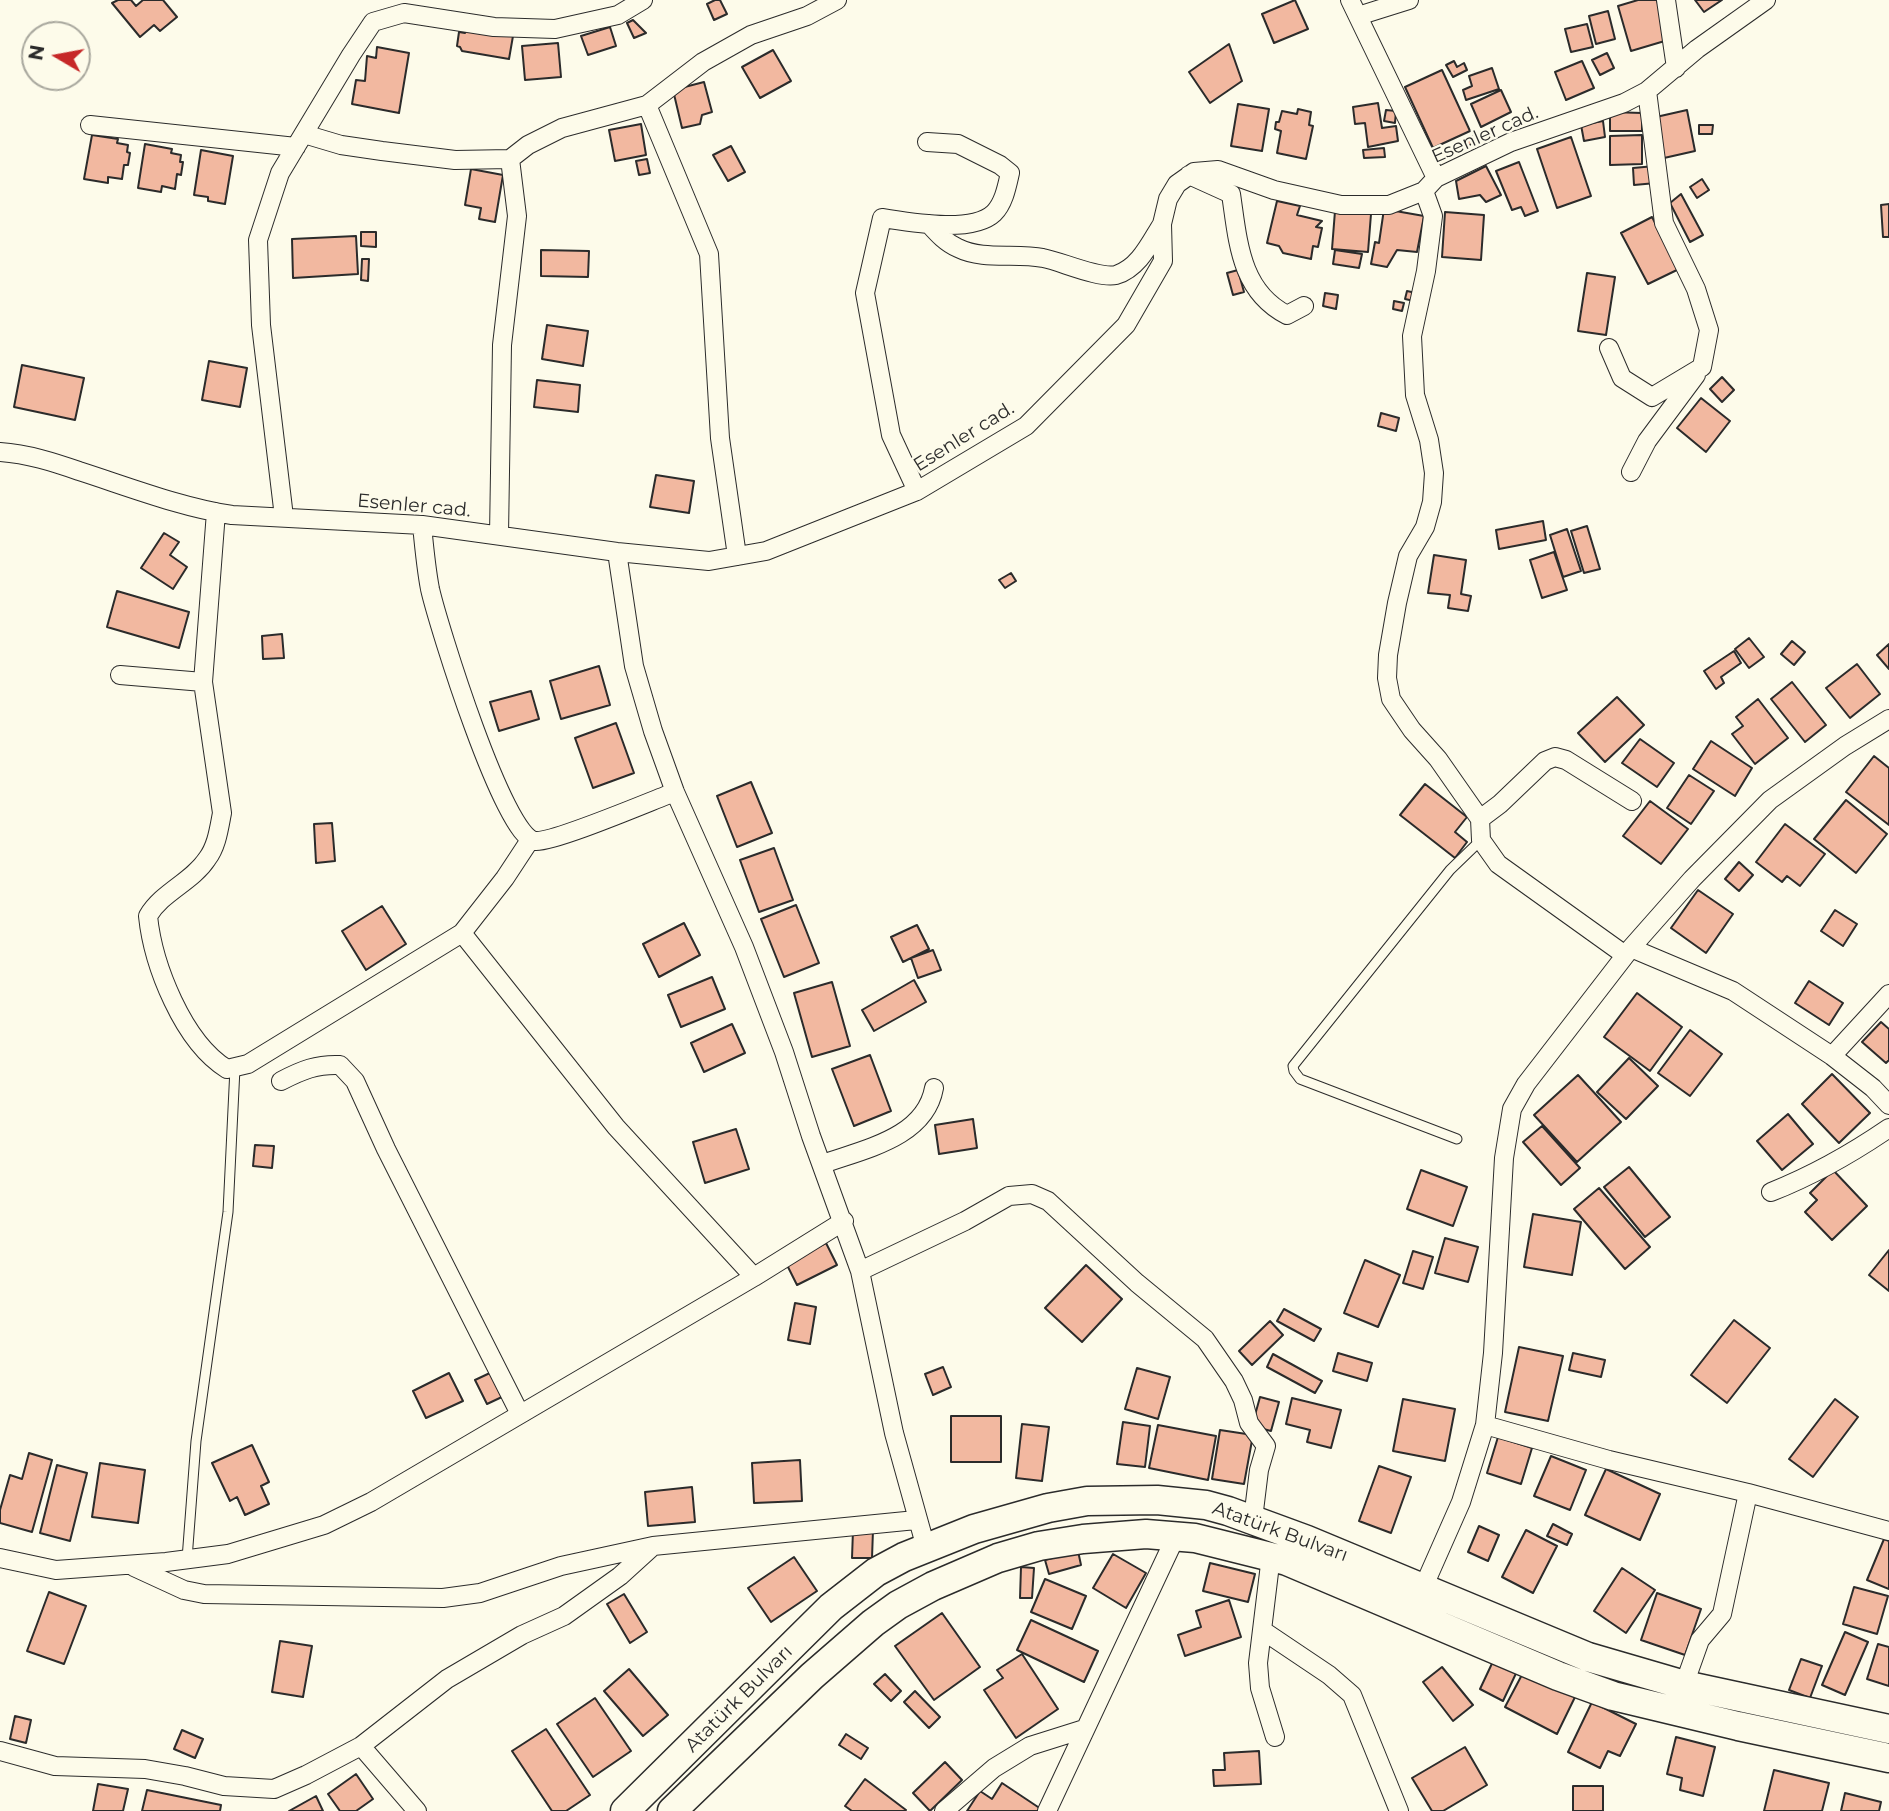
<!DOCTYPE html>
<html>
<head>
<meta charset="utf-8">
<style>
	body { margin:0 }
	#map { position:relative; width:1889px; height:1811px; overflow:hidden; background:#fdfbea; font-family:Montserrat,sans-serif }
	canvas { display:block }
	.north { position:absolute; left:21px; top:21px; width:70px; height:70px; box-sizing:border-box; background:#fdfbea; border:2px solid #a9a89e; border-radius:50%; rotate:280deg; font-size:19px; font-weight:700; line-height:28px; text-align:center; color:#2b2b2b }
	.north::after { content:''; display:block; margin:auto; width:24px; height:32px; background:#c62828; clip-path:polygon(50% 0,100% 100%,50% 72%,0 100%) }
</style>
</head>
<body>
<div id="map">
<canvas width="1889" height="1811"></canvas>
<div class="north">N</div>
</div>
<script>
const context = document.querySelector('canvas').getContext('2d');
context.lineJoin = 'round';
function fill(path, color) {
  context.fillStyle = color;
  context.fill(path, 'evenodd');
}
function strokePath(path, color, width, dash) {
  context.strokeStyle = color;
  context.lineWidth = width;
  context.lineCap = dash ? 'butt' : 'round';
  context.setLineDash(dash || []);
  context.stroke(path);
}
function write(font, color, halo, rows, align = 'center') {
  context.font = font + ' Montserrat,sans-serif';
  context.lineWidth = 5;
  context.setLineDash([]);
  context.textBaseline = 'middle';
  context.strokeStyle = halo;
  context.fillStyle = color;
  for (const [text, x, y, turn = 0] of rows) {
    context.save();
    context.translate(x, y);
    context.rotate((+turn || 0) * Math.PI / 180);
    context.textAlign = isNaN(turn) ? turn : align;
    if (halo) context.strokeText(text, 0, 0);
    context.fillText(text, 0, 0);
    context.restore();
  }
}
const building = new Path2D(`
	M118,0H131L136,6L143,0H163L177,17L160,31L154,25L140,37L112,3Z
	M715,0H720L727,14L714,20L707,4Z
	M1295,0L1308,29L1274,43L1262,14Z
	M1638,0H1657L1668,40L1631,51L1618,6Z
	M1695,0H1722L1704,12Z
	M1608,11L1615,39L1596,44L1589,16Z
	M633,20L646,33L634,38L627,23Z
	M1587,24L1593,47L1571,52L1565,29Z
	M610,27L616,46L588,55L581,36Z
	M466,28L513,36L509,59L462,51L460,47L457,46L459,32L465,33Z
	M558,43L561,77L525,80L522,46Z
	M1229,44L1242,81L1210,103L1189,72Z
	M377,47L409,53L399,113L352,104L356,80L365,81L367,56L376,58Z
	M773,50L791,81L760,98L742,67Z
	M1607,53L1614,68L1600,75L1592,60Z
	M1454,61L1457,67L1464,63L1467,70L1453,77L1446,65Z
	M1582,61L1594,88L1566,100L1555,72Z
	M1492,68L1499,89L1466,100L1463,90L1472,86L1469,76Z
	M1442,70L1470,131L1433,148L1405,87Z
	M704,82L712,112L702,115L700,124L682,128L673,90Z
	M1501,90L1511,112L1481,127L1471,104Z
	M1378,103L1382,128L1396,126L1398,141L1368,147L1365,123L1355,124L1353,107Z
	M1238,104L1269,109L1262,151L1231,146Z
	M1298,109L1311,112L1309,125L1313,126L1306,159L1277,153L1281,131L1275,129L1276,122H1279L1282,111L1297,114Z
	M1386,110L1396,111L1395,123L1384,121Z
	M1687,110L1695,151L1664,158L1656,117Z
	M1610,112L1642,113V131H1610Z
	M1603,121L1605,137L1584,141L1581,125Z
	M641,124L646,155L615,161L609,130Z
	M1699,125H1713L1712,134H1699Z
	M92,135L118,139L117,143L128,145L127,152L130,153L128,165H124L122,179L108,177V183L84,179Z
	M1475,135L1478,140L1456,153L1453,147Z
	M1642,135V164L1610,165V136Z
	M1571,137L1591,196L1557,208L1537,149Z
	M145,144L172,149L171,153L181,155L180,162H183L181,175L177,174L175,189L162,186L161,192L138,188Z
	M731,146L745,172L728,181L713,155Z
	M1384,148L1385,157L1364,158L1363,150Z
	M201,150L233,156L225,204L208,201V197L194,195Z
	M647,159L650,173L639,175L636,161Z
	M1519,162L1538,211L1525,216L1521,207L1512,210L1496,171Z
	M1486,166L1501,195L1486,202L1480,195L1459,199L1456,181Z
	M1655,166L1656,183L1634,185L1633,168Z
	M471,169L503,175L495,222L479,219L481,208L465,205Z
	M1702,179L1709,190L1697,198L1690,187Z
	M1681,194L1703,235L1690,242L1670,203Z
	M1277,201L1300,206L1297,215L1322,221L1316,227L1322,228L1318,247L1313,246L1311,259L1283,253L1279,246L1267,243Z
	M1889,204V237H1883L1881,205Z
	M1384,209L1424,216L1417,252L1397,250L1387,267L1371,264L1375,242L1379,243Z
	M1335,211L1371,214L1368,252L1332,249Z
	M1445,212L1484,215L1481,260L1442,257Z
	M1652,217L1679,269L1648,284L1621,233Z
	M361,232H376V247L361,246Z
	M356,236L358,274L293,278L292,239Z
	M541,250L589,251L588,277L541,276Z
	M1335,250L1362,254L1359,268L1333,264Z
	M362,259H369L368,281L361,280Z
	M1238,270L1244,292L1233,295L1227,273Z
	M1587,273L1615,277L1606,335L1578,331Z
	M1407,291L1416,293L1414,301L1405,299Z
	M1325,293L1338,295L1336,309L1323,306Z
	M1394,301L1404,303L1402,311L1393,309Z
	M547,325L588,331L583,366L542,359Z
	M209,361L247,368L240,407L202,400Z
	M22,365L84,378L75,420L14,407Z
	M1722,377L1734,390L1722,402L1710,389Z
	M537,380L580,385L578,412L534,407Z
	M1701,398L1730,421L1706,452L1677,428Z
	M1381,413L1399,418L1396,431L1378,426Z
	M656,475L694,481L689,513L650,507Z
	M1543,521L1546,540L1499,549L1496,530Z
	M1587,526L1600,569L1584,573L1571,531Z
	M1567,529L1581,571L1563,577L1550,535Z
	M164,533L179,542L170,555L187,567L173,589L141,568Z
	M1554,552L1567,590L1542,598L1530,560Z
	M1434,555L1466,560L1461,594L1471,596L1468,611L1448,608L1450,595L1428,593Z
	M1011,573L1016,581L1005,588L999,580Z
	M117,591L189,612L179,648L107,627Z
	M282,634L284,658L263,659L262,636Z
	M1749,638L1764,657L1749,668L1735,649Z
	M1792,641L1805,652L1794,665L1781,654Z
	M1889,644V669L1877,655Z
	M1734,651L1741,663L1721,677L1724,683L1716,689L1704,671Z
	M1857,664L1880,694L1850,718L1826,688Z
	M599,666L610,705L561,719L550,681Z
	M1792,682L1826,725L1805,742L1771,699Z
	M531,691L539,719L499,731L490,702Z
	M1617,697L1644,725L1605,762L1578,733Z
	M1758,699L1788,738L1755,764L1732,734L1743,726L1736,717Z
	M616,723L634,773L593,788L575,738Z
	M1640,739L1674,763L1657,787L1622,763Z
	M1711,741L1752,768L1735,796L1693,769Z
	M1874,756L1889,768V825L1846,792Z
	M1689,775L1714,791L1691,824L1667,808Z
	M751,782L772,833L737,847L717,796Z
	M1425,784L1467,817L1455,832L1467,842L1455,858L1400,815Z
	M1846,800L1887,834L1856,873L1814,839Z
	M1650,801L1688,829L1661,864L1623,836Z
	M332,823L335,861L316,863L314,824Z
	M1785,824L1825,854L1800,886L1787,876L1782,882L1756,862Z
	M774,848L793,900L759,912L740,860Z
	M1739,862L1753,875L1739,891L1725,879Z
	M1698,890L1733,914L1706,953L1671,928Z
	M796,905L819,963L784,977L761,919Z
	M382,906L406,944L366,970L342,931Z
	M1835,910L1857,924L1843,946L1821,931Z
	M684,923L700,955L659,977L643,944Z
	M917,925L929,949L903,962L891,937Z
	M933,950L941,970L918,978L911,958Z
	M712,977L725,1009L681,1027L668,995Z
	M914,980L926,1002L874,1031L862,1010Z
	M1809,981L1843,1003L1829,1025L1795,1003Z
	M832,982L850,1046L812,1057L794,993Z
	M1637,993L1682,1027L1650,1071L1604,1037Z
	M1881,1022L1889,1029V1060L1886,1063L1862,1042Z
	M732,1024L745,1053L704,1072L691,1043Z
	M1690,1030L1722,1054L1690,1096L1658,1073Z
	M870,1055L891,1111L854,1126L832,1069Z
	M1629,1058L1658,1086L1626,1119L1597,1092Z
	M1832,1074L1870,1113L1839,1143L1802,1104Z
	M1578,1075L1621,1122L1577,1162L1534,1115Z
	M1788,1114L1813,1144L1782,1170L1757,1141Z
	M973,1119L977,1148L939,1154L935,1125Z
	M1542,1126L1580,1168L1561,1185L1523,1142Z
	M736,1129L749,1169L705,1183L693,1142Z
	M255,1145L274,1146L272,1168L253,1166Z
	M1629,1167L1670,1217L1645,1237L1604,1187Z
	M1421,1170L1467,1187L1453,1226L1407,1209Z
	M1833,1170L1867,1206L1832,1240L1805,1212L1817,1200L1810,1193Z
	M1599,1188L1650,1247L1625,1269L1574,1209Z
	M1533,1214L1581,1222L1572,1275L1524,1267Z
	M1445,1238L1478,1247L1468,1282L1435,1273Z
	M826,1243L837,1265L797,1285L786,1263Z
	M1889,1250V1291L1869,1275Z
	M1413,1251L1433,1257L1423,1289L1403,1283Z
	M1365,1260L1400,1275L1378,1327L1344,1313Z
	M1086,1265L1122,1299L1082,1342L1045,1308Z
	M795,1303L816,1307L810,1344L788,1340Z
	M1284,1309L1321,1329L1314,1341L1277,1321Z
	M1734,1320L1770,1348L1727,1403L1691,1375Z
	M1270,1321L1283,1335L1252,1365L1239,1351Z
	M1519,1347L1563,1356L1548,1421L1505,1412Z
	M1338,1353L1372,1363L1367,1381L1333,1371Z
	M1573,1353L1605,1360L1601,1377L1569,1370Z
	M1273,1354L1322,1381L1315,1393L1267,1367Z
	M943,1367L951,1387L933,1395L925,1374Z
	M1137,1368L1170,1377L1158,1419L1125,1409Z
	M492,1372L504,1396L487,1404L475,1380Z
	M449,1373L463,1401L426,1418L413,1391Z
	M1260,1397L1279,1402L1271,1431L1252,1426Z
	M1292,1398L1341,1410L1331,1448L1307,1442L1310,1430L1286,1424Z
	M1403,1399L1455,1409L1445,1461L1393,1451Z
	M1835,1399L1858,1417L1813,1477L1789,1459Z
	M951,1416H1001V1462H951Z
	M1123,1422L1150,1426L1145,1467L1117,1464Z
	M1022,1424L1049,1427L1042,1481L1016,1478Z
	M1158,1425L1216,1436L1208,1480L1149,1468Z
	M1220,1430L1253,1435L1244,1484L1212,1479Z
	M1498,1437L1532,1448L1521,1484L1487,1473Z
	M252,1445L269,1482L261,1486L269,1504L245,1515L237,1497L230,1501L212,1463Z
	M29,1453L52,1460L32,1532L0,1523V1510L10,1475L22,1479Z
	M1551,1456L1586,1470L1570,1510L1534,1496Z
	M800,1460L802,1501L754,1503L752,1463Z
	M100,1463L145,1470L138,1523L92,1517Z
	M57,1465L87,1473L70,1541L40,1533Z
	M1379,1466L1411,1477L1391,1533L1359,1521Z
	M1606,1469L1660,1494L1640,1540L1585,1515Z
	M692,1487L695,1522L648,1526L645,1492Z
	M1553,1524L1572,1534L1567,1545L1547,1536Z
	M1479,1526L1499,1535L1488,1561L1468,1552Z
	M853,1530H873L872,1558H852Z
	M1526,1530L1557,1546L1533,1593L1502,1577Z
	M1884,1539L1889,1541V1589L1867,1580Z
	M1078,1551L1081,1565L1049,1574L1045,1560Z
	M1113,1554L1146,1573L1126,1608L1093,1588Z
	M794,1557L817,1591L771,1622L748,1588Z
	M1210,1563L1255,1574L1248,1602L1203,1591Z
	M1021,1567L1034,1568L1032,1598H1020Z
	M1622,1568L1655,1590L1626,1633L1594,1611Z
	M1045,1579L1086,1596L1072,1629L1031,1612Z
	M1854,1587L1888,1596L1877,1634L1843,1624Z
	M49,1592L86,1606L64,1664L27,1651Z
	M1657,1593L1701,1609L1685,1655L1641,1640Z
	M624,1594L647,1632L630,1643L607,1604Z
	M1229,1600L1241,1637L1185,1656L1178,1635L1201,1627L1196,1611Z
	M942,1613L980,1667L934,1700L895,1646Z
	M1031,1620L1098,1651L1084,1682L1017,1650Z
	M1845,1632L1868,1642L1845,1695L1822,1685Z
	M280,1641L312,1646L303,1697L272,1692Z
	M1878,1644L1889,1647V1686L1867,1679Z
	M1022,1654L1058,1709L1016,1738L984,1690L1003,1678L997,1670Z
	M1496,1655L1519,1667L1503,1701L1480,1689Z
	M1801,1659L1822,1666L1810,1698L1789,1690Z
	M1442,1667L1473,1705L1453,1721L1423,1682Z
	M629,1669L668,1715L643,1736L604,1691Z
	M1525,1669L1576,1695L1557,1734L1505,1707Z
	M885,1674L901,1691L891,1701L874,1684Z
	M915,1691L940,1717L929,1728L904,1702Z
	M595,1698L631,1751L593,1777L557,1724Z
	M1592,1702L1636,1724L1620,1756L1608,1751L1600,1768L1568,1752Z
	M15,1716L31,1720L26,1743L10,1739Z
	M546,1729L590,1795L566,1811H552L512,1751Z
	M182,1730L203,1739L195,1758L174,1749Z
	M846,1734L868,1748L861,1759L839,1745Z
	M1676,1737L1715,1747L1703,1796L1680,1790L1682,1778L1667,1774Z
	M1465,1747L1487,1785L1443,1811H1432L1412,1778Z
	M1259,1751L1261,1784L1214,1786L1213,1770H1225L1224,1753Z
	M945,1762L962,1780L930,1811L913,1793Z
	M1774,1770L1829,1783L1822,1811H1764Z
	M356,1774L373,1799L356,1811H340L328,1794Z
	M865,1779L906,1810L905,1811H852L845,1806Z
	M1002,1783L1041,1809L1040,1811H967L980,1791L992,1799Z
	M98,1784L128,1789L123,1811H93Z
	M1573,1786H1603V1811H1573Z
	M147,1790L221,1805L220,1811H142Z
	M1845,1793L1881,1802L1879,1811H1841Z
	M316,1796L323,1811H289Z`);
const service = new Path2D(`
	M1457,1139L1300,1079L1294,1071L1293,1066L1450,870L1481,840
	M187,1559L196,1441L228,1212L235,1068`);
const minor = new Path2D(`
	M1350,0L1436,178
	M1666,0L1676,68
	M1358,16L1409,0
	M647,105L709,254L720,438L737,556
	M90,125L296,147
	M304,134L341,145L382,151L455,160L510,159L528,145L562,128L647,105L703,62L751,35L807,16L837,0
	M1189,175L1231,194C1238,241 1240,291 1287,315L1304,306
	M1424,191L1433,216L1426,271L1412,336L1415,395L1429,440L1434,473L1432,502L1425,527L1408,556L1397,603L1388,655L1387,678L1391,699L1412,730L1438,759L1480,819L1481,840L1498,864L1625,955
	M929,224C938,234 946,243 958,248C984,261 1016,252 1043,258C1060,261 1099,279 1116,275C1139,268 1150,243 1162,224
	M1609,348L1622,378L1652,397L1702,367L1709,330L1696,289L1664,223L1647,91
	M0,452C28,454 53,462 79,471C129,487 180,507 232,515L422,525L617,552L709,561L766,551L917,491L1026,426L1126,325L1163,261L1162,224L1168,199L1177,184L1194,172L1218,170L1274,190L1341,205H1389L1424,191L1436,178L1511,142L1624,103L1647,91L1697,49L1766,0
	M1631,472L1647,441L1696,375
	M917,491L891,435L865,293L882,218C909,222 972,234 994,213C1004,203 1007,186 1010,173L1000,165L958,144L927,142
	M216,512L203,682L222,813C219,828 217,846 207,859C192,882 162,892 148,916C153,965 183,1042 227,1069L248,1064L462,933L505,878L530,840
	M284,517L261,325L258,240L280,173L351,55L373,22L404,13L494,27L555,29L618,15L643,0
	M422,525C424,546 426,568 430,589C438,624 504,838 535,841C553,843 651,801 675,792
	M499,535L502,345L517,216L510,159
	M617,552L634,666L653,731L675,792L744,947L784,1052L811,1136L860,1271L894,1433L926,1548
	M120,675L203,682
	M1480,819L1500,804L1545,761L1555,757L1566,760L1632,801
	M462,933L616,1127L754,1277
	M1631,948L1733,991L1832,1056L1873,1088L1889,1105
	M1832,1056L1889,994
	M281,1081C302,1070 317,1064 340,1065L355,1081L386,1149L520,1414
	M823,1164C864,1149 925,1138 934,1088
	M1771,1192C1814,1175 1851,1154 1889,1128
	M860,1271L965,1221L1009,1196L1032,1194L1048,1201L1137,1283L1205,1339L1234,1381L1243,1400L1249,1423L1266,1446L1259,1470L1253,1519
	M1485,1425L1609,1460L1748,1493L1889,1531
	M1271,1556L1258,1663L1260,1688L1275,1737
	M0,1558L56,1570L166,1562L228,1554L324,1525L371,1502L754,1277L844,1221
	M134,1567L184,1590L204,1594L443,1598L480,1593L561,1566L653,1546
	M1423,1588L1461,1502L1485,1425L1493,1353L1504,1158L1512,1109L1526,1084L1631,948L1692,879L1770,800L1845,746L1889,719
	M1262,1630L1329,1675L1352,1695L1399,1811
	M1684,1685L1700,1640L1722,1614L1748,1493
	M361,1746L417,1811
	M0,1751L55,1766L145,1769L185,1776L224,1786L274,1789L306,1775L361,1746L447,1679L522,1635L564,1616L620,1576L653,1546L916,1520
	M944,1811L994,1768L1030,1746L1084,1729
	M1047,1811L1176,1536`);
const trunk = new Path2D(`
	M625,1811L831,1607L876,1572L904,1557L974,1529L1048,1508L1087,1501L1157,1500L1206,1505L1228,1511L1307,1540L1588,1657L1684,1685L1889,1729
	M672,1811L812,1676L873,1623L898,1605L933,1586L998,1558L1039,1546L1083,1539L1146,1534L1195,1538L1287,1561L1558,1676L1613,1696L1738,1726L1889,1758`);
const streetNames = [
	["Esenler cad.",1485,135,-24],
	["Esenler cad.",964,437,-32],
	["Esenler cad.",414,506,5],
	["Atatürk Bulvarı",1280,1532,20],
	["Atatürk Bulvarı",739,1699,-45]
];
fill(building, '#f2b8a0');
strokePath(building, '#2b2b2b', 2);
strokePath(service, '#2b2b2b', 11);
strokePath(minor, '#2b2b2b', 20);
strokePath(trunk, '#2b2b2b', 31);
strokePath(service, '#fdfbea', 9);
strokePath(minor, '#fdfbea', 18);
strokePath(trunk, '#fdfbea', 28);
write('19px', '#2b2b2b', '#fdfbea', streetNames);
</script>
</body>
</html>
